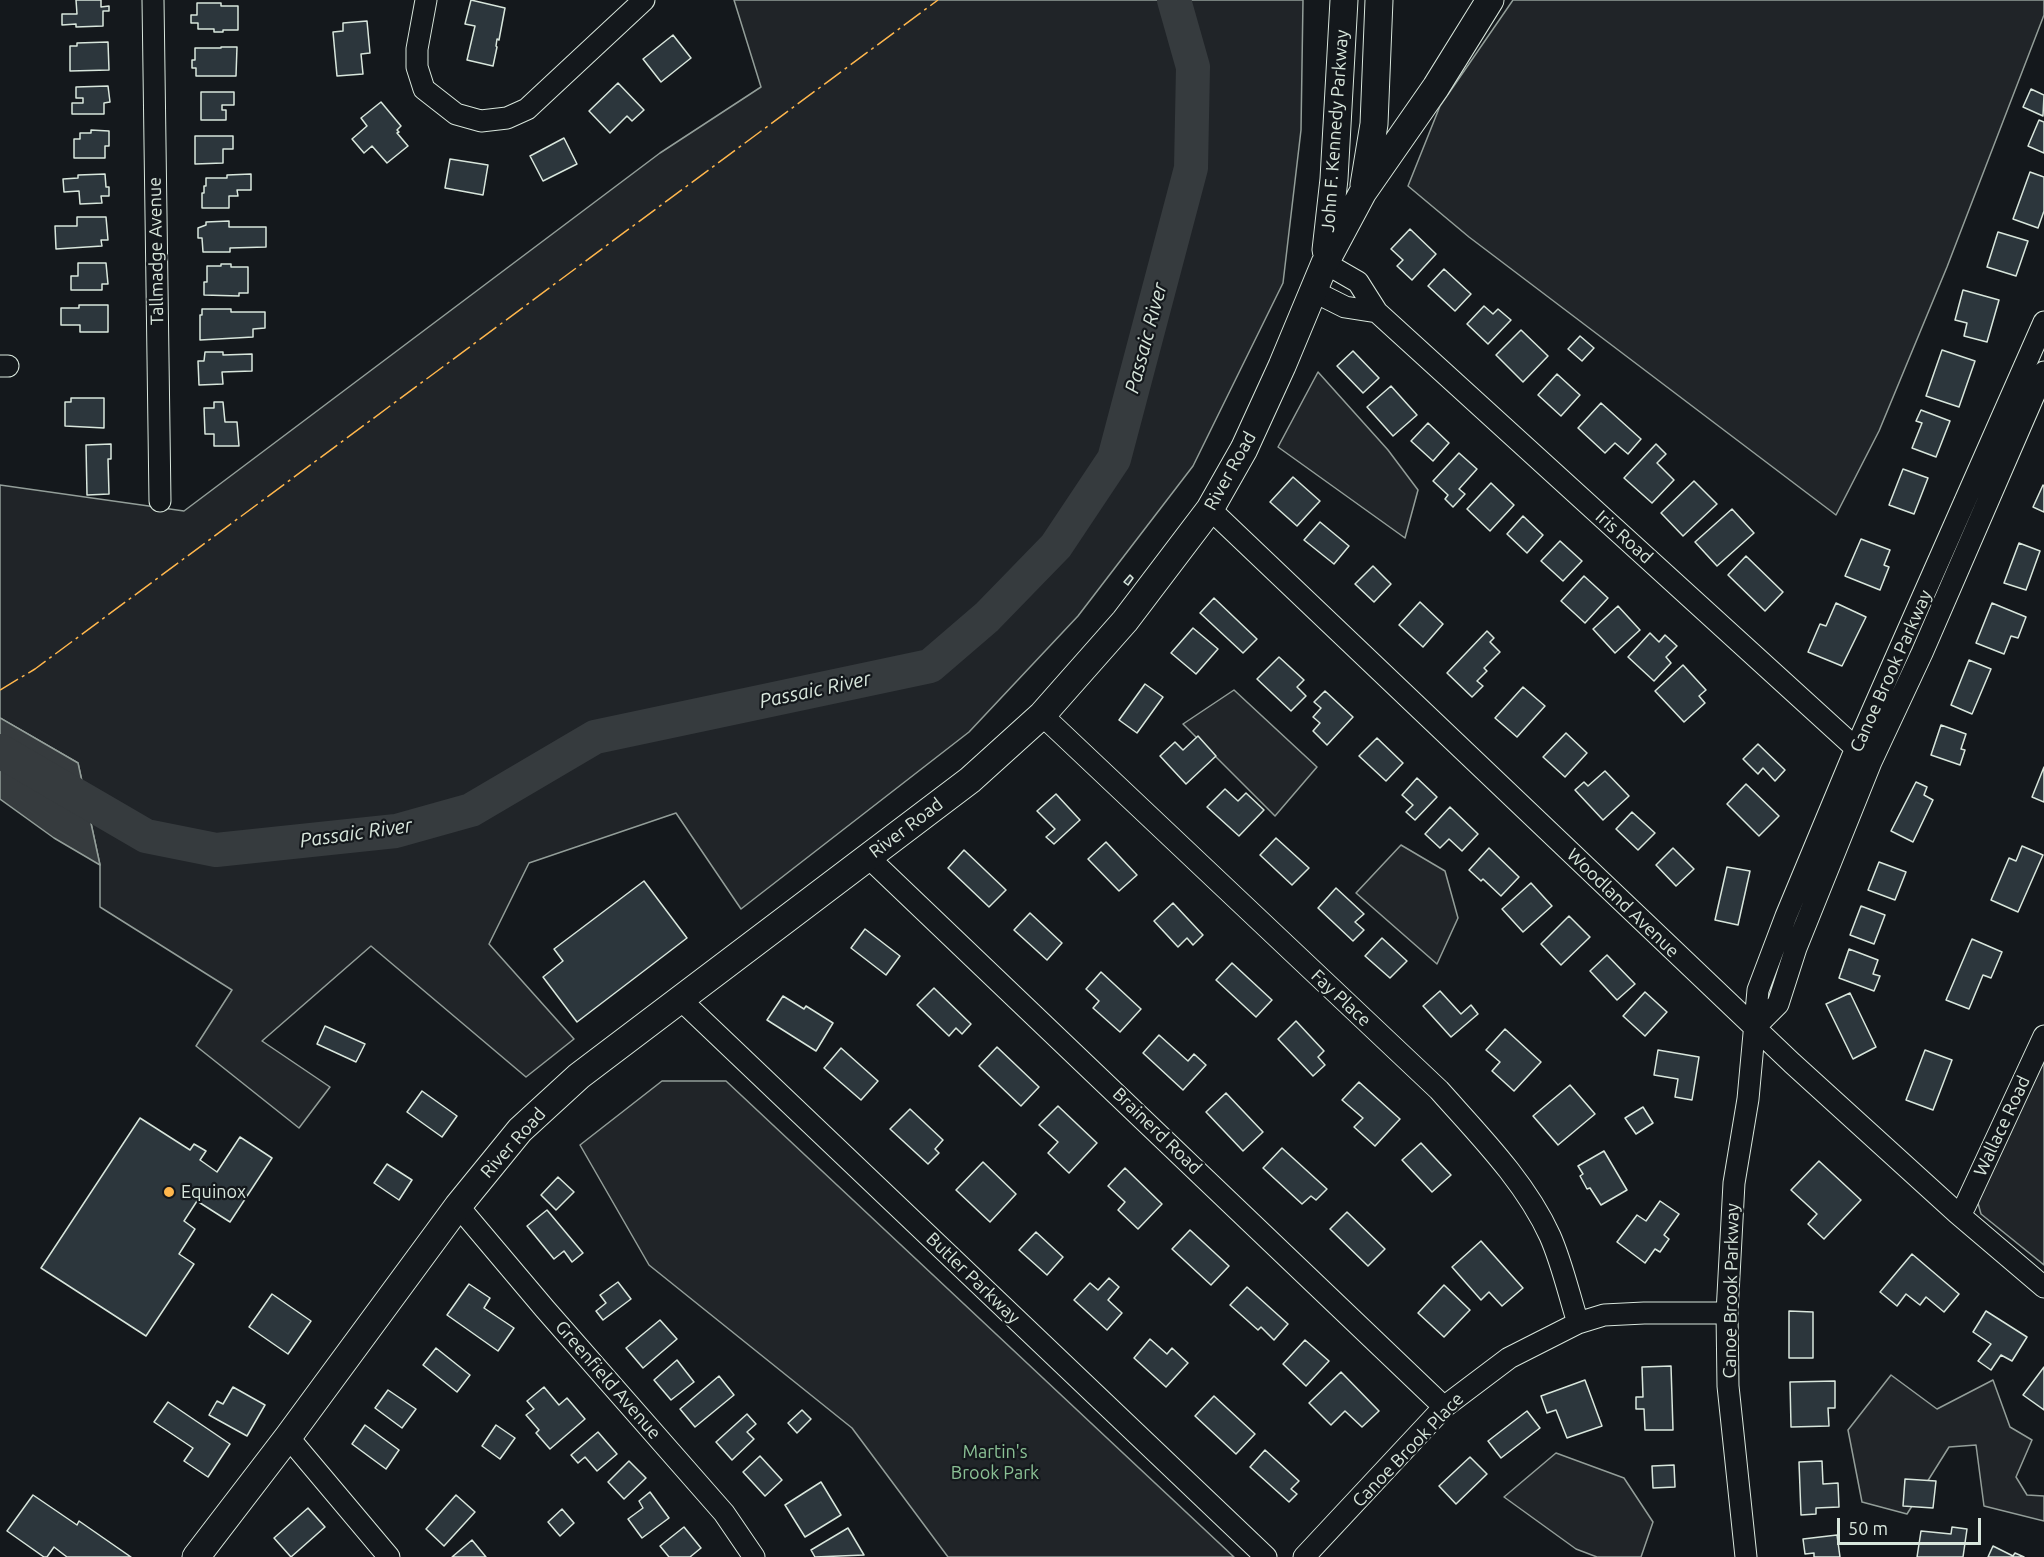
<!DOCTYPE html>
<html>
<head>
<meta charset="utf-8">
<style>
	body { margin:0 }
	#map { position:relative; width:2044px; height:1557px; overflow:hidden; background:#14181c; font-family:Ubuntu,sans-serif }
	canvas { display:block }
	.scale { position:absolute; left:1837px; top:1518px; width:144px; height:27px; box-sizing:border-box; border:3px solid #d8e6dc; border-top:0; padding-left:8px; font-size:18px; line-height:21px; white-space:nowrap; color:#d8e6dc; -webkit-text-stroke:4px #14181c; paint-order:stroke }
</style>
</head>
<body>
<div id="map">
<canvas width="2044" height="1557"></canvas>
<div class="scale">50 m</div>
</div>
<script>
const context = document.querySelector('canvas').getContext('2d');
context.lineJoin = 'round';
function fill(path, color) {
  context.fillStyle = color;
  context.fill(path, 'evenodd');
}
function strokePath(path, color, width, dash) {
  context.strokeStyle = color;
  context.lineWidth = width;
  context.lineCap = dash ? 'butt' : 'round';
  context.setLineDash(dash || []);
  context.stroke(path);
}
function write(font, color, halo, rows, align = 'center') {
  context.font = font + ' Ubuntu,sans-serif';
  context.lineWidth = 4.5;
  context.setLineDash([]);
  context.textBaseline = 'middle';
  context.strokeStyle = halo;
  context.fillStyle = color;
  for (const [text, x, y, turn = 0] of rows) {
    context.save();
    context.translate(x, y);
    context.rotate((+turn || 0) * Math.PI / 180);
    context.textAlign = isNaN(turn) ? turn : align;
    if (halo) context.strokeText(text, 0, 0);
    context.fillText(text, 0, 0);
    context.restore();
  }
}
const green = new Path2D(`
	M734,0H1303L1301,130L1283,283L1193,466L1078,616L969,732L741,909L676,813L529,863L489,944L574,1039L526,1077L371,946L262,1041L330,1087L299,1128L196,1046L232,990L100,907V865L78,763L0,718V485L184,511L660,153L761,87Z
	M1513,0H2044V15L1947,267L1879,431L1836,515L1469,237L1408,186L1440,106Z
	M1318,372L1388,450L1418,490L1405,538L1278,447Z
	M1234,690L1317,767L1275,816L1183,724Z
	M1401,845L1445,871L1458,918L1437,964L1356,893Z
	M2044,1061V1265L1981,1214L1976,1196Z
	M662,1081H726L1234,1557H948L852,1428L649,1265L580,1145Z
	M1891,1375L1937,1409L1993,1380L2010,1427L2032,1440L2016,1477L2027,1495L2044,1496V1521L1984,1506L1976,1445L1949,1447L1907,1514L1862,1502L1848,1430Z
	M1556,1453L1624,1478L1653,1522L1641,1557H1597L1576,1549L1504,1497Z`);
const water = new Path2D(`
	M0,718L78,763L100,865L54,838L0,799Z`);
const river = new Path2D(`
	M0,751L146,836L216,850L396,831L471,810L595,737L930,666L987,617L1056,546L1114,459L1191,168L1193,67L1174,0`);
const building = new Path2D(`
	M76,0H101V7L109,6V11H103V26L76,27V24L62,25V14H77Z
	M471,0L505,8L499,40L497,39L496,46L497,47L493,66L467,60L475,26L465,24Z
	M197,3H221V6H238V30H223V32H214V29H198V23H191V15H197Z
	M367,21L370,53L361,54L363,74L337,76L333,32L343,31V23Z
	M673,35L691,58L661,82L643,59Z
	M108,42L109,70L70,71V46H77V43Z
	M221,47H237L236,76H196V68H192V60H195V48H221Z
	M618,83L644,110L632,121L627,116L610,133L589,111Z
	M108,86L110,102L104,103V114H72V103H83V98H76V87Z
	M2031,89L2044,95L2043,116L2023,107Z
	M201,92H234V105H222V110H226V120H201Z
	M381,102L401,126L397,130L399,132L397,133L408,146L387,163L372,146L364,153L352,139L367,126L361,118Z
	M2039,120L2044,122V153L2028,146Z
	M91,130L109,131V146H105V158H74V139H80V133H91Z
	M195,136H233V149H223V163L195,164Z
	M564,138L577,164L543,181L530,156Z
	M450,159L488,165L483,195L445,188Z
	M2030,172L2044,177V211L2038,228L2013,219Z
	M105,174L106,187H109V196H101L102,203L80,204L79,191L64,192L63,179L78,178V175Z
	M251,174V190H237L238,196H229V208H202V193H204V186H206V178H227V175Z
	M77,217H106L108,240H101L102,246L56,249L55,226H77Z
	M229,221V227H266V247L230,248V252H203L202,238H198V228L206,225V222Z
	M1410,229L1436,254L1412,280L1397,266L1403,260L1391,249Z
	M1998,232L2028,241L2016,276L1987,267Z
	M78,263H106L108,284H102V290H71V276H78Z
	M221,264H231V267H248V293H239V296L204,295V282H207V266H221Z
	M1444,269L1471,294L1455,311L1428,286Z
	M1963,290L1999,300L1987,342L1964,336L1967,323L1955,320Z
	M79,305H108V332H80V325H61V308H79Z
	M1484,306L1493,314L1498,309L1511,320L1488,344L1467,324Z
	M202,309H231V312H265V328L253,329V337L200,340V315H202Z
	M1521,330L1548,356L1523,382L1496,355Z
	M1580,336L1594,348L1582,361L1568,349Z
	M1942,350L1975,361L1959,407L1926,396Z
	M1353,351L1379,378L1363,393L1337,366Z
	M205,352H223V355L252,354V371L222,372L223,384L199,385L198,361H204Z
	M1557,374L1580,395L1561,416L1538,395Z
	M1391,386L1417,415L1393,436L1367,407Z
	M71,398H104V428L65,426V402H71Z
	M214,402H223L225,422H237L239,446H214V434H205L204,408H214Z
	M1601,403L1641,439L1628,454L1615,443L1605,453L1578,428Z
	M1921,410L1950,421L1936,457L1912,448L1922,423L1916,421Z
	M1428,423L1449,443L1433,461L1411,441Z
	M111,444V459H108L109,494L87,495L86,445Z
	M1656,444L1666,454L1657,463L1674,480L1652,503L1624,478Z
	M1459,453L1477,469L1459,489L1465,494L1453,507L1445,499L1448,495L1433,481Z
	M1903,469L1928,478L1914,514L1889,505Z
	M1293,477L1320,501L1297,526L1270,502Z
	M1694,481L1717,504L1683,536L1661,513Z
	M1491,483L1514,505L1490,531L1467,509Z
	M2043,485L2044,486V512L2033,507Z
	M1732,509L1754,533L1717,566L1695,542Z
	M1523,516L1543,535L1527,553L1507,534Z
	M1320,522L1349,546L1334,564L1304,540Z
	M1861,539L1890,550L1884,565L1889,567L1880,590L1845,576Z
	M1560,541L1582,561L1563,581L1541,561Z
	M2019,543L2040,551L2026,590L2004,583Z
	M1746,556L1783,592L1765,611L1728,575Z
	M1373,566L1391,584L1374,602L1355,584Z
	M1130,575L1133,578L1128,585L1124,582Z
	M1584,576L1608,598L1585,623L1561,601Z
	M1214,598L1257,639L1243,653L1200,613Z
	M1420,602L1443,624L1423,647L1399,625Z
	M1836,603L1866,617L1842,666L1808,652L1820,624L1826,626Z
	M1992,603L2026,617L2018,638L2011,636L2004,654L1976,643Z
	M1618,606L1640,630L1615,653L1593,629Z
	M1193,628L1218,649L1196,674L1171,653Z
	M1487,631L1494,638L1490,642L1500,652L1484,668L1487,671L1477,681L1483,686L1472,697L1447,673Z
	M1650,633L1659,642L1665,635L1677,646L1666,657L1671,663L1654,681L1628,657Z
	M1279,657L1304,680L1297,687L1306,696L1291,711L1257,679Z
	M1969,660L1991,669L1972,714L1951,705Z
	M1683,665L1706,690L1699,696L1705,703L1684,722L1655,691Z
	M1145,684L1163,697L1137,733L1119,720Z
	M1523,687L1545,706L1517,737L1495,718Z
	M1325,691L1353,717L1327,745L1313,731L1320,723L1313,717L1321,708L1314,702Z
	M1941,725L1966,734L1961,749L1965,750L1960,765L1931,755Z
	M1566,733L1587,753L1565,777L1543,757Z
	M1198,736L1216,756L1186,784L1160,756L1175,742L1183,750Z
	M1377,738L1403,763L1386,781L1359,756Z
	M1758,744L1785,770L1775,781L1763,768L1758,774L1743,759Z
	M2044,767V802L2032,797Z
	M1605,771L1629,796L1603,820L1575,790L1584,782L1588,786Z
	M1417,778L1437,797L1415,820L1406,812L1413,805L1402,795Z
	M1916,782L1927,787L1924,795L1933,800L1913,842L1891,831Z
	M1746,784L1779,816L1759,836L1727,804Z
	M1225,789L1238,801L1246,793L1264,810L1239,836L1207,807Z
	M1056,794L1080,820L1054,844L1046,837L1055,829L1037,811Z
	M1450,807L1478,834L1462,851L1449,839L1440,848L1425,834Z
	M1632,812L1655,833L1638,850L1616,829Z
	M1276,838L1309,868L1292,885L1260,855Z
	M1106,842L1137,875L1119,891L1088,859Z
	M2022,846L2043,855L2018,912L1991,900L2009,858L2016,861Z
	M1489,848L1519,877L1501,896L1483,879L1481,881L1469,870Z
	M1673,848L1694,869L1676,886L1656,865Z
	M964,850L1006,890L989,907L948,868Z
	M1879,862L1906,872L1895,900L1868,890Z
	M1727,867L1750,871L1738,925L1715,920Z
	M644,881L687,938L577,1022L543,977L563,961L554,949Z
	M1531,883L1552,906L1523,932L1502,909Z
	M1336,888L1364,914L1355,922L1364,930L1353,941L1318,908Z
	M1173,903L1203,935L1193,945L1187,938L1178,947L1154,921Z
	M1861,906L1885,915L1874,944L1850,935Z
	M1030,913L1062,943L1047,960L1014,930Z
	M1569,916L1590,937L1561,965L1541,944Z
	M865,929L900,956L886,975L851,948Z
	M1382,938L1407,961L1390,978L1365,956Z
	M1972,939L2002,952L1991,978L1983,975L1969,1009L1946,1000Z
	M1849,949L1878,960L1873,974L1880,976L1874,991L1839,978Z
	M1607,955L1635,984L1617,1000L1590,971Z
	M1232,963L1272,1000L1256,1017L1216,980Z
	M1101,972L1141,1009L1120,1032L1093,1008L1099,1001L1086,989Z
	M934,988L971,1024L962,1034L956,1028L949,1036L917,1005Z
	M1440,991L1461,1014L1471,1005L1478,1014L1451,1037L1423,1006Z
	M1645,992L1667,1012L1645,1036L1623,1016Z
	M1850,993L1876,1047L1853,1059L1826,1004Z
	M783,996L804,1009L806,1006L833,1023L816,1051L767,1020Z
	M1296,1021L1324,1051L1318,1057L1325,1065L1313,1076L1278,1039Z
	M325,1026L365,1044L356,1062L317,1044Z
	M1505,1029L1541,1062L1514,1091L1492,1071L1500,1062L1486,1050Z
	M1159,1035L1188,1061L1194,1054L1206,1065L1183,1090L1143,1053Z
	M997,1047L1039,1087L1021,1106L979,1066Z
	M841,1048L878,1081L861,1100L824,1068Z
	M1658,1050L1699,1057L1692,1100L1675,1097L1678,1079L1654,1075Z
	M1925,1050L1952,1060L1933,1110L1906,1100Z
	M1359,1082L1400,1119L1375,1146L1354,1127L1363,1118L1342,1100Z
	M1570,1085L1595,1114L1558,1145L1533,1116Z
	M422,1091L457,1116L442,1137L407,1112Z
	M1226,1093L1263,1132L1243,1151L1206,1112Z
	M1058,1106L1097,1143L1069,1173L1048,1153L1058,1142L1039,1125Z
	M1643,1107L1653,1123L1636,1134L1625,1118Z
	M910,1109L943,1140L935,1149L939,1153L928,1164L890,1129Z
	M140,1118L190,1150L194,1144L206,1151L200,1160L217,1172L240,1137L272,1158L230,1222L197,1201L184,1221L195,1229L179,1254L194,1264L146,1336L41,1268Z
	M1421,1143L1451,1175L1432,1192L1402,1160Z
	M1282,1148L1327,1189L1316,1200L1311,1196L1302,1204L1263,1168Z
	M1604,1151L1627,1190L1601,1205L1590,1188L1587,1189L1580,1176L1583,1174L1578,1166Z
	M1819,1161L1861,1200L1824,1239L1808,1224L1817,1214L1791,1190Z
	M983,1162L1016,1194L990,1222L956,1190Z
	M387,1164L412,1180L399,1200L374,1183Z
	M1125,1168L1162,1204L1138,1229L1118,1210L1125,1202L1108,1186Z
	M558,1177L574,1192L556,1210L541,1195Z
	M1660,1201L1679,1214L1664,1235L1669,1239L1660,1252L1655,1249L1645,1263L1617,1242L1637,1215L1646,1221Z
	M547,1210L583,1253L572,1262L564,1251L554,1259L527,1226Z
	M1347,1212L1385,1249L1368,1266L1330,1229Z
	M1190,1230L1229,1266L1211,1285L1172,1249Z
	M1036,1232L1063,1257L1047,1275L1019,1250Z
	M1481,1241L1523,1288L1502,1306L1489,1292L1481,1300L1452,1267Z
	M1912,1254L1959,1294L1944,1312L1926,1297L1920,1305L1906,1294L1897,1306L1880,1292Z
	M1109,1278L1119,1287L1108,1300L1122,1313L1107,1330L1074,1300L1090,1283L1098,1290Z
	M618,1282L631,1299L603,1320L596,1311L606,1303L600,1295Z
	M469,1284L490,1298L484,1308L514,1328L498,1351L447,1315Z
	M1444,1285L1470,1310L1444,1337L1418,1313Z
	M1247,1287L1288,1324L1274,1340L1261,1327L1258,1330L1230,1305Z
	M272,1294L311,1321L288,1354L249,1327Z
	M1789,1311L1813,1312V1358H1789Z
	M1986,1311L2027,1337L2012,1361L2001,1355L1991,1370L1978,1361L1991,1344L1973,1332Z
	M660,1320L677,1339L643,1368L626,1348Z
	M1150,1339L1167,1354L1172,1348L1188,1363L1166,1387L1134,1358Z
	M1305,1340L1329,1361L1306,1386L1283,1364Z
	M436,1348L470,1375L457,1392L423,1365Z
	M677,1360L694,1382L671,1400L654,1380Z
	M1671,1366L1673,1430H1645L1644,1409H1636V1397H1643L1642,1367Z
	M2044,1367V1410L2023,1395Z
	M1341,1372L1379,1411L1362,1427L1345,1411L1331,1425L1309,1403Z
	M719,1376L734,1395L695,1427L680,1409Z
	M1585,1380L1602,1426L1567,1438L1556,1410L1547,1413L1541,1396Z
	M1835,1381V1408H1828L1829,1426L1791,1427L1790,1382Z
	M233,1387L265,1405L247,1436L209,1415L217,1401L223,1404Z
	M544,1387L559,1405L567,1398L585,1419L550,1449L536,1433L539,1430L526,1415L534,1409L527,1401Z
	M388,1390L416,1409L402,1428L375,1408Z
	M1214,1396L1255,1434L1236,1454L1195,1416Z
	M168,1402L230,1444L208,1477L184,1461L193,1448L154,1422Z
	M802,1410L811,1419L797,1433L788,1423Z
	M1527,1411L1540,1428L1501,1458L1488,1441Z
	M747,1414L756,1424L747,1432L754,1439L732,1460L716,1442Z
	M365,1425L399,1450L386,1469L352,1444Z
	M496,1425L515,1438L500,1459L482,1446Z
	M598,1432L617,1454L597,1471L585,1457L578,1463L571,1455Z
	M1265,1450L1299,1481L1291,1489L1297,1494L1289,1502L1250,1467Z
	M760,1456L782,1480L765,1496L743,1472Z
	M1470,1457L1487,1474L1456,1504L1439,1486Z
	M629,1461L646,1478L624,1499L608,1482Z
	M1822,1461L1823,1484L1838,1483L1839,1507L1816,1508V1514L1801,1515L1799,1462Z
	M1674,1465L1675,1487L1653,1488L1652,1466Z
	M1905,1479L1936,1481L1933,1508L1903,1506Z
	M821,1482L841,1515L805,1537L785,1505Z
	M650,1492L669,1518L642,1538L628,1519L643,1508L639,1501Z
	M33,1495L77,1525L79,1521L131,1557H67L54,1547L47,1557H44L7,1531Z
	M456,1495L475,1512L444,1546L426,1529Z
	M308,1508L325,1527L291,1557L274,1538Z
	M562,1509L574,1523L560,1536L548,1522Z
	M684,1527L701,1548L690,1557H669L660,1546Z
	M1952,1527L1967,1529L1963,1557H1917L1921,1531L1951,1534Z
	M848,1528L864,1555L815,1557L811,1550Z
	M1837,1535L1840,1557H1814V1553L1805,1554L1803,1539Z
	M472,1540L486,1557H452Z
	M1993,1546L2013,1556L2015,1553L2024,1557H1988Z`);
const minor = new Path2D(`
	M153,0L160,501
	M426,0L417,49V67L424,89L456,114L481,121L507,118L527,109L644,0
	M1325,263L1358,282L1377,312L1871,762
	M1313,291L1345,307L1377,312
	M0,366H8
	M1210,509L1792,1063L1957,1213L2044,1287
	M1042,715L1439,1090C1478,1134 1525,1181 1550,1236C1562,1263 1569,1295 1578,1323
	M868,857L1444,1407
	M681,1000L1266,1557
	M1756,1026L1778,1004L1796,948L1871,762L1922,653L2044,372
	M458,1206L545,1309L724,1513L754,1557
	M1957,1213L1965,1206L2044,1036
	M288,1437L389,1557
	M1304,1557L1444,1407L1509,1358L1578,1323L1604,1315L1644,1313H1727
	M1746,1557L1728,1386L1727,1313L1734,1183L1748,1099L1758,990L1786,916L1856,748L2044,322`);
const major = new Path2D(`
	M1364,185L1374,124L1379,0
	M1326,250L1334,179L1344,0
	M196,1557L288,1437L458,1206L520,1130L579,1076L970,780L1042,715L1125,621L1210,509L1244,449L1282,366L1325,263L1363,192L1436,87L1490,0`);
const power = new Path2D(`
	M0,690L35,669L938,0`);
const markers = [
	[169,1192,6,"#ffb74d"]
];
const streetNames = [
	["John F. Kennedy Parkway",1335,131,-86],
	["Tallmadge Avenue",156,251,-91],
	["River Road",1230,471,-61],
	["Iris Road",1624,537,42],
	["Canoe Brook Parkway",1891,671,-66],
	["River Road",906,828,-37],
	["Woodland Avenue",1623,903,44],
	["Fay Place",1341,998,43],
	["Wallace Road",2002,1126,-65],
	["Brainerd Road",1157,1131,44],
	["River Road",513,1143,-48],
	["Butler Parkway",973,1278,44],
	["Canoe Brook Parkway",1731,1291,-89],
	["Greenfield Avenue",608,1380,49],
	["Canoe Brook Place",1408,1450,-46]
];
const poiNames = [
	["Equinox",181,1192]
];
const parkNames = [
	["Martin's",995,1452],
	["Brook Park",995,1473]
];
const waterNames = [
	["Passaic River",1146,338,-75],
	["Passaic River",815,690,-12],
	["Passaic River",356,833,-8]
];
fill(green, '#202428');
strokePath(green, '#939e99', 1.5);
fill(water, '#363b3e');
strokePath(water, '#939e99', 1.5);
strokePath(river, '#363b3e', 34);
fill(building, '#2c363c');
strokePath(building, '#d8e6dc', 1.5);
strokePath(minor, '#d8e6dc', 23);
strokePath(major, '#d8e6dc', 29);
strokePath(minor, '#14181c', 21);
strokePath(major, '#14181c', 27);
strokePath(power, '#ffb74d', 1.5, [21, 4.5, 3, 4.5]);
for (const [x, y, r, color] of markers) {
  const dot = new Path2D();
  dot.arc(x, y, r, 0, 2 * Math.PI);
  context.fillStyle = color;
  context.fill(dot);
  strokePath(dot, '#14181c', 2);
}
write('18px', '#d8e6dc', '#14181c', streetNames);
write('18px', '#d8e6dc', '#14181c', poiNames, 'left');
write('18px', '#8ac095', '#14181c', parkNames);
write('italic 20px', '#d8e6dc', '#14181c', waterNames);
</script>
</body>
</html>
